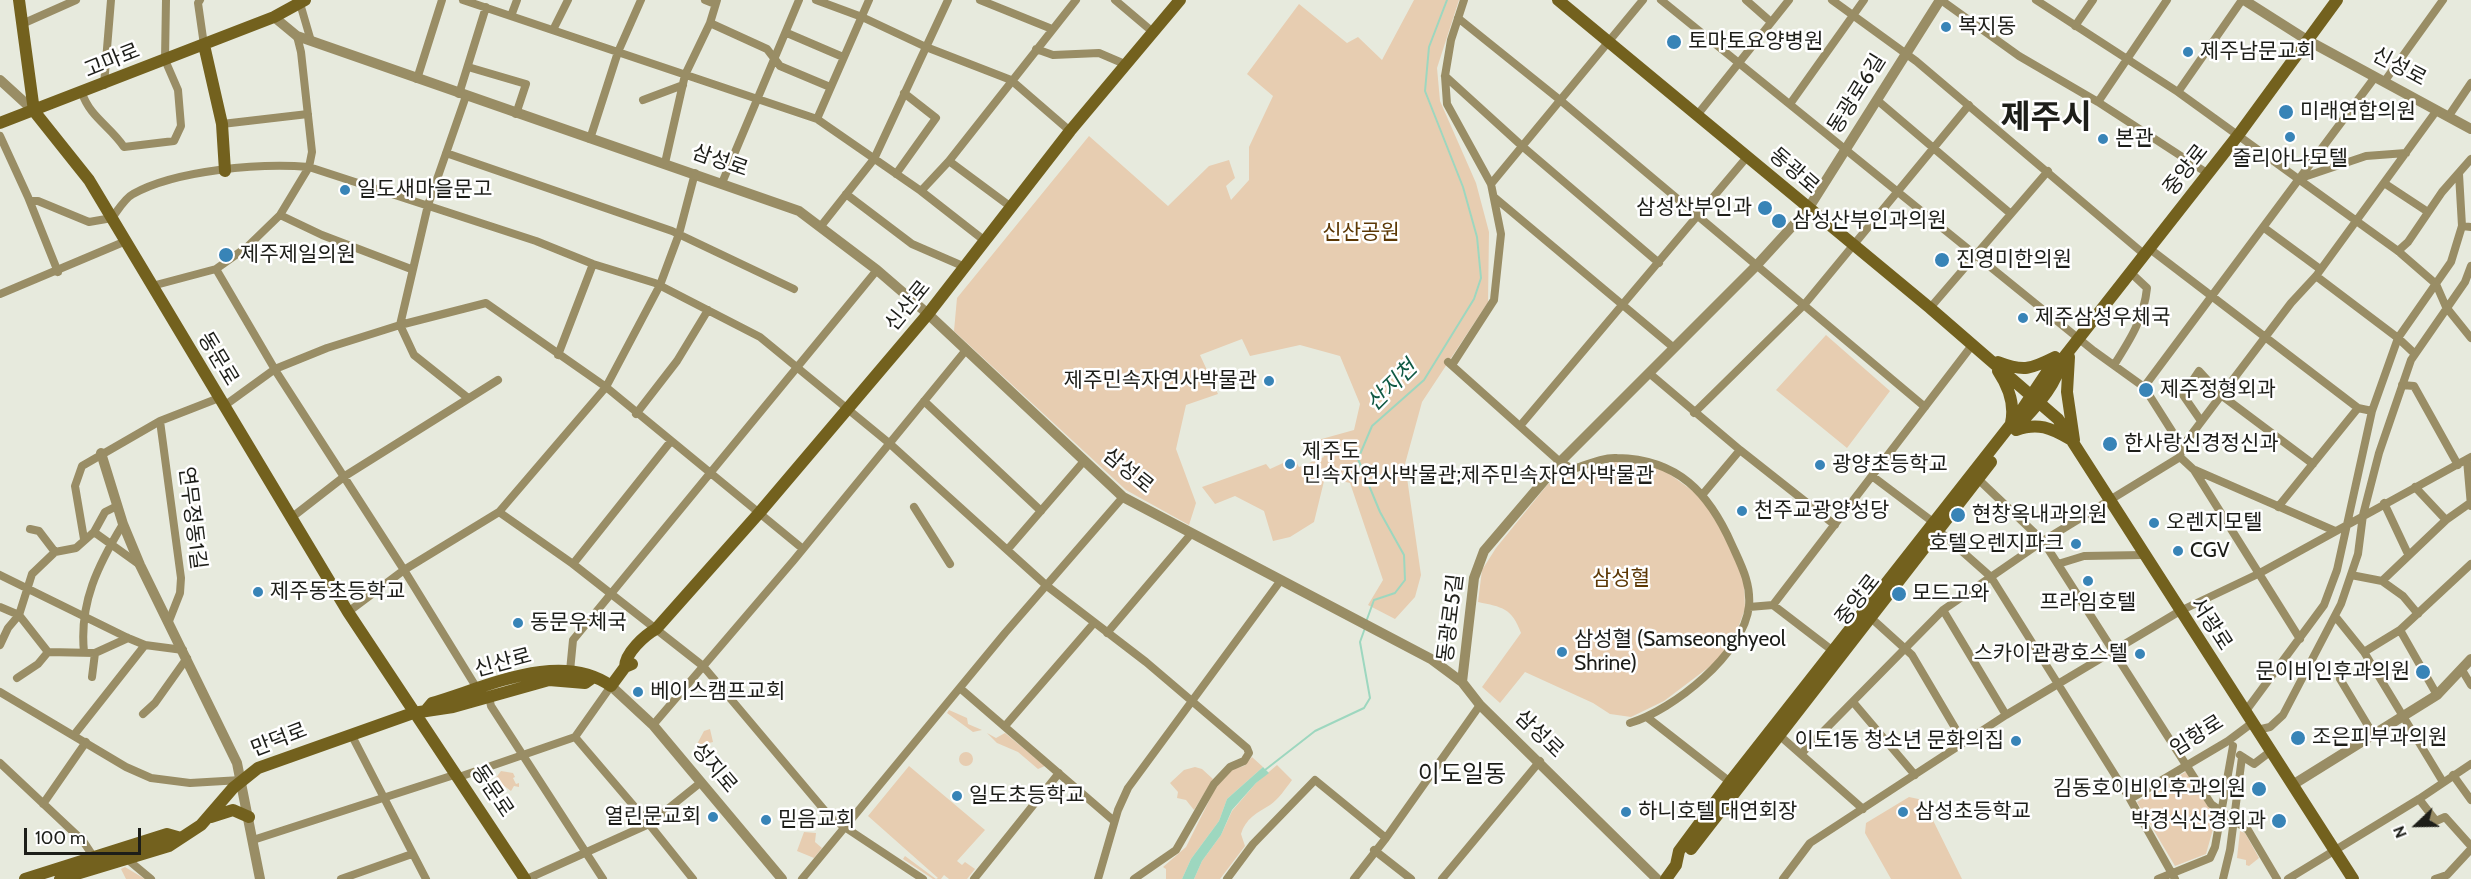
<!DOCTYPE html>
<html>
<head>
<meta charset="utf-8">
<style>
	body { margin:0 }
	#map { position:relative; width:2471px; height:879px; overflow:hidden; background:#e7eadd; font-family:Cabin,sans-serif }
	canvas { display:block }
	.north { position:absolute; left:2387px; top:795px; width:60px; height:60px; -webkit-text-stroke:4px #fff; paint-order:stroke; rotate:248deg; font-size:16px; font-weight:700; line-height:24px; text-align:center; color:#1d1e19 }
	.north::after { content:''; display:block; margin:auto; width:21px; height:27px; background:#1d1e19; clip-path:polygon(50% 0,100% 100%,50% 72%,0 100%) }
	.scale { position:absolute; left:24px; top:828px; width:117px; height:27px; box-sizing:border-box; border:3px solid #1d1e19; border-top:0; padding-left:8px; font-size:18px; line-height:21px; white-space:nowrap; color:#1d1e19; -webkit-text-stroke:4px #fff; paint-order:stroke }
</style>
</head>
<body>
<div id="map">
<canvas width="2471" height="879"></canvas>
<div class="north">N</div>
<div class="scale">100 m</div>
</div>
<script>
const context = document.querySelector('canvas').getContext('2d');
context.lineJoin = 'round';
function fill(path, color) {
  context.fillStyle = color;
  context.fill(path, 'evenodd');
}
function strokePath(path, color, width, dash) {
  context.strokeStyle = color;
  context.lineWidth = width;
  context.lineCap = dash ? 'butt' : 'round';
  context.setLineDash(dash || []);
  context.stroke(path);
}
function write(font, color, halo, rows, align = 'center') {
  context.font = font + ' Cabin,"Noto Sans KR",sans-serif';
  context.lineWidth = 5;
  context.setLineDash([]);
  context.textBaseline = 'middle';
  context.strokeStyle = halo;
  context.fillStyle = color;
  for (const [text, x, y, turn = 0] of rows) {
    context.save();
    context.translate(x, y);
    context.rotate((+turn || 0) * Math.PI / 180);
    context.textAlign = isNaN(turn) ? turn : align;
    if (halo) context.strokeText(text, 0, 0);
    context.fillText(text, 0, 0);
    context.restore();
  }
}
const green = new Path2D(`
	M1414,0H1459L1437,68L1440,101L1476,183L1489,232L1488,302L1422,402L1405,464L1421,575L1415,597L1395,619L1368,605L1383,580L1350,483L1325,477L1314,522L1290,537L1273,541L1264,511L1235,496L1215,504L1202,487L1266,464L1270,469L1294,458L1299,467L1324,457L1318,440L1354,430L1360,404L1340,356L1300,345L1250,356L1242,339L1200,355L1218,394L1186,405L1176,449L1196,503L1189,525L1126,490L954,331L957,298L1089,136L1168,206L1209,166L1229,160L1235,178L1226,186L1231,200L1249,180V147L1273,96L1247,74L1299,4L1347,43L1358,37L1382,60Z
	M1826,335L1890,391L1847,448L1776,390Z
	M1619,460L1661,468L1704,499L1719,522L1744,580L1745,609L1736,633L1717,661L1664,701L1631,717L1610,714L1593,703L1525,672L1500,703L1482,687L1521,633C1512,608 1502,607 1478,602L1482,570L1496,548L1548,484Z
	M949,710L967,718L968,724L982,730L973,732L947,713Z
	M710,729L713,742L696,746L704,731Z
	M987,733L996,738L1005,733L1045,766L1038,769L1018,752L997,743Z
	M959 759a7 7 0 1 1 14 0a7 7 0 1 1-14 0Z
	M1252,757L1263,767L1227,799L1219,821L1191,859L1182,879H1166V869L1163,867L1186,847L1216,787L1233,769L1244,766Z
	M1277,765L1292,780C1286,788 1278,800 1270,805C1258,812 1245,819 1241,834L1245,846L1220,879H1194L1202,861L1221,835L1232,811L1256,783Z
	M909,766L985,830L957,861L962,865L965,862L975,869L967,879H949L944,875L941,879H933L903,859L905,856L936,879L938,878L868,816Z
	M1195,767L1202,769L1213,779L1194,810L1186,800L1177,798L1178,792L1170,783L1184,770Z
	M501,771L513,773L515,777L513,778L516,784L519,783V787L514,786L511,791L495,779Z
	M2187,771L2207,805L2217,815L2206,854L2175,866L2137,802Z
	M1909,797L1923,800L1962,879H1891L1865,833L1866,823Z
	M2240,831L2245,833L2259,858L2249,866L2246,865V860L2237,858Z
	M804,832L816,833L815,842L822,848L814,858L797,851Z
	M125,867L145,879H126L121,869Z`);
const water = new Path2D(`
	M1263,767L1269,773L1256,783L1232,810L1221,835L1202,861L1194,879H1182L1191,859L1219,821L1227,799Z`);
const stream = new Path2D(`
	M1366,622L1374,600L1395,593L1405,580L1404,555L1380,512L1358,459L1372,426L1424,380L1474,299L1481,278L1477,237L1463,187L1425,91L1429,47L1447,0
	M1265,770L1315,731L1364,708L1370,698L1360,642L1365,628`);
const minor = new Path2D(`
	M200,0L198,3L204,45
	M299,0L311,41
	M463,0L817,119L921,191L985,241
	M705,0L715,4
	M816,0L862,17L926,47L1011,80L1070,131
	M980,0L1052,29
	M1115,0L1154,33
	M1661,0L2094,351L2144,387L2182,447L2180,457
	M1746,0L1771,22
	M1832,0L1916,61L2145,255
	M1941,0L2019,56L2098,102L2207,173
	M2036,0L2178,92L2398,251L2436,284L2446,307L2471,338
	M511,16L517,0
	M1458,18L1560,100L1925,407
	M710,23L767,49L780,66L830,87
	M22,24L76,0
	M2075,26L2093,0
	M553,30L568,0
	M787,33L843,57
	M1036,49L1053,55L1099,53L1127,65
	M468,67L526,84L516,114
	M1445,76L1522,146L1659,263
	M417,79L442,0
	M2384,82L2443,0
	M104,85L111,0
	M2178,92L2242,0
	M82,93C90,117 110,126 124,147L174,141L181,126L178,90L165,60L166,0
	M459,94L486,7
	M643,100L683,85
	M1877,100L2011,214
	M2098,102L2167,0
	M1790,104L1864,0
	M1698,114L1789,0
	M2448,117L2471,83
	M817,119L869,0
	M222,124L308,114
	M0,136L28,197L58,272
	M590,139L618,52L641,0
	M446,153L672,231L794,289
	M949,161L1011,207
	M665,163L685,75L710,23L717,0
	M896,174L936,118L904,93
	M2298,179L2366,156L2406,153
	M722,183L799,0
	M2384,183L2428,212
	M1491,184L1643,0
	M921,191L949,161L1076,0
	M846,194L912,244L965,267
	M1494,197L1674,348
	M30,201H38L89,222L112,218C118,210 125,198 133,194C176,170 260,163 309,167L536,241L593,264L655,283L760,337L889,443L1047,586L1146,662L1247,748L1249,753L1244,761L1230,767L1214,784L1176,850L1134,879
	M280,215L322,235L411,269
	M821,226L874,159L948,0
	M2462,226L2471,227
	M2263,227L2320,269
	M2150,249L2358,408L2372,411
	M2398,251L2408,242L2442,192L2471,159
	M216,269L277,373L404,570L478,690
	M2316,276L2398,338L2415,354
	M152,286L216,269L247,247L280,215L309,167L312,152L301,52L297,36
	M0,294L126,241
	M1930,308L2048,171
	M558,355L593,264
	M1448,362L1560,462L1573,469C1586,465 1603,457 1617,458C1678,459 1709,493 1732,545C1741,565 1751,583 1749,606C1744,654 1673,710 1630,723
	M1452,365L1494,300L1501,234L1491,184L1447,104L1445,76L1451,40L1464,0
	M2114,365C2130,340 2144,318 2147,288L2131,273
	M1649,373L1740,450L1835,525
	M2402,385L2414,386L2458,465
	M2144,387L2375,77
	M468,398L414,355L400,325L486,303L606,387L803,549
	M924,401L1041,511
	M224,406L275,369L327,348L400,325L428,205L466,96
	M1694,413L1804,305L1969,105
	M636,414L677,361L708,310
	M160,421L181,578L180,593L169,621
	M2201,421L2183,395L2199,371L2221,395L2313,464
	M1520,426L1747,157
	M2182,447L2291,303L2316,276L2437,110
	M2467,460L2471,506
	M2195,470L2335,531
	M1872,476L1933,522
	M1978,479L2043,541L2211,804L2248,830L2277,879
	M2415,487L2446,520
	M1703,494L1740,450
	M2384,503L2408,554
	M914,507L950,564
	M2278,507L2358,408
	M499,512L573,564L703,666L831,818L923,879
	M291,518L345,476L498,380
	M30,529L39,531L55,552
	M1938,530L1991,577L2130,799L2175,879
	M94,532L105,512L117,506
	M84,539L75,486L82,466L160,421L219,398
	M1008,549L1084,461
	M573,564L671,441
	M2058,564L2084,556L2143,555
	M0,575L128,638L145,645L183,650
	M2351,575L2382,581L2446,520L2470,503
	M2382,581L2403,596L2418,614
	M1773,605L1833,651
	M0,607L19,615L8,628L0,645
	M1749,607L1773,605L1973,344
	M1943,610L2006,715
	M348,612L404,570L499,512L606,387L660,285L679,234L695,173
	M2335,616L2364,652L2443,782
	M1870,617L1912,655L1964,743
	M2400,630L2437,695
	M1107,633L1191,534
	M48,652L19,615L32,574L55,552L76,548L94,532L140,565
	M48,652L95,653L128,638
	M84,652C79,603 98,565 123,524
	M2364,652L2400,630L2471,564
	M2462,670L2471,685
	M570,671L573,640L877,270
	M92,677L95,653
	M17,678L38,664L48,652
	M2340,679L2373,734
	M961,689L1114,821
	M0,692L126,767L151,778L190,783L241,780
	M489,697L491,706L603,879
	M1853,702L1915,775
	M2245,712L2324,605L2337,570L2372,411L2398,338L2451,262L2462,226L2459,174
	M143,714L155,703L187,658
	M1648,718L1730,782
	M653,725L794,560L966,350
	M1005,726L1094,623
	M2257,730L2270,727L2283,715L2341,604L2358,554L2363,515L2379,453L2411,360L2465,282L2471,266
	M351,734L426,879
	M74,735L145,645
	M1779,735L1863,809
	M575,737L645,819L693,879
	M1802,753L1943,610L2043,541L2180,457L2194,470L2300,639
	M2240,755L2254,764L2271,751
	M0,763L83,841L93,856
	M2453,775L2471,800
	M459,777L575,737L611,686
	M2130,799L2228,741L2252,723
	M2419,799L2436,821L2445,817L2471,846
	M43,804L86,742
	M253,840L451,776
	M1374,850L1411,879
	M127,859L151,879
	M341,879L412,854
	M527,879L649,824L700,783
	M802,879L1005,633L1123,497
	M974,879L1059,773
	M1098,879L1118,810L1128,788L1281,580
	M1227,879L1253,844L1315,780L1386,838
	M1354,879L1386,838L1480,705
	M1442,879L1540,761
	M1783,879L1810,843L2006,715L2180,611L2258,574L2471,457
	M2158,879L2210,858L2215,847L2233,746
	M2223,879L2230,850L2242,757
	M2288,879L2419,799L2471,764
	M2435,879L2447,875L2471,849`);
const tertiary = new Path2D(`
	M2244,0L2307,40L2471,129
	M274,17L297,36L799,211L877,270L928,314L1123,497L1431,659L1462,682L1480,705L1657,879
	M0,80L34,111
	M101,453L123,524L140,565L237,763L260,879
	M1462,682L1474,578L1484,551L1560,462L1756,266L1808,209L1940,0
	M611,686L653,725L782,879
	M2294,784L2437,695L2471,659`);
const secondary = new Path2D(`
	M19,0L34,111L89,180L348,612L525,879
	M1558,0L1930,308L2058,419L2353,879
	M204,45L222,124L225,171
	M0,123L274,17L305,0
	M2069,357L2067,392L2074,440
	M1998,362C2024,372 2031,369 2055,357
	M1998,371C2008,386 2015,405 2011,423
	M2018,426C2035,407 2056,387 2061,361
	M2016,430C2038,422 2051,428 2070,439
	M625,667C625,653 645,635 656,629L760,512L928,314L1070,131L1180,0
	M427,709L432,703C487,687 560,650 611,686L625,667L632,664
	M211,817L233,810L249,817
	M1691,849L1991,462
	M25,879L167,834L181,838
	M60,879L169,846L201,825L233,788L258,768L413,713L453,707L549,680L585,683L592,678
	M1666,879L1676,865L1679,851L1730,782L2019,414L2051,366L2061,361L2239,134L2337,0`);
const markers = [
	[1946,27,6,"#3884b7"],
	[1674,42,8,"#3884b7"],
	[2188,52,6,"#3884b7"],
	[2286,112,8,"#3884b7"],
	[2290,137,6,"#3884b7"],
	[2103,139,6,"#3884b7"],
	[345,190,6,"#3884b7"],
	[1765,208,8,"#3884b7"],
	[1779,221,8,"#3884b7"],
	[226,255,8,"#3884b7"],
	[1942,260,8,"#3884b7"],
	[2023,318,6,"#3884b7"],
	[1269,381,6,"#3884b7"],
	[2146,390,8,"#3884b7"],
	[2110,444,8,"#3884b7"],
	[1290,464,6,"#3884b7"],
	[1820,465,6,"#3884b7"],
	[1742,511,6,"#3884b7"],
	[1958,515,8,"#3884b7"],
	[2154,523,6,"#3884b7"],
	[2076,544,6,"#3884b7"],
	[2178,551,6,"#3884b7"],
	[2088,581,6,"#3884b7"],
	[258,592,6,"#3884b7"],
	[1899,594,8,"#3884b7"],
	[518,623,6,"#3884b7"],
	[1562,652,6,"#3884b7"],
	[2140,654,6,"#3884b7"],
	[2423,672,8,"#3884b7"],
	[638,692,6,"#3884b7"],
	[2298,738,8,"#3884b7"],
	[2016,741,6,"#3884b7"],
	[2259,789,8,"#3884b7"],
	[957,796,6,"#3884b7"],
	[1626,812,6,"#3884b7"],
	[1903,812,6,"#3884b7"],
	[713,817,6,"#3884b7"],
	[766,820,6,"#3884b7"],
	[2279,821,8,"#3884b7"]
];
const poiNames = [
	["복지동",1958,27],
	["토마토요양병원",1688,42],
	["제주남문교회",2200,52],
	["미래연합의원",2300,112],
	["본관",2115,139],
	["줄리아나모텔",2290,159,"center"],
	["일도새마을문고",357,190],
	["삼성산부인과",1752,208,"right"],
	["삼성산부인과의원",1792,221],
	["제주제일의원",240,255],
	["진영미한의원",1956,260],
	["제주삼성우체국",2035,318],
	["제주민속자연사박물관",1257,381,"right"],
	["제주정형외과",2160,390],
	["한사랑신경정신과",2124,444],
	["제주도",1302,452],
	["민속자연사박물관;제주민속자연사박물관",1302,476],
	["광양초등학교",1832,465],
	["천주교광양성당",1754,511],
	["현창옥내과의원",1972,515],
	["오렌지모텔",2166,523],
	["호텔오렌지파크",2064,544,"right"],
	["CGV",2190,551],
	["제주동초등학교",270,592],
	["모드고와",1912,594],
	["프라임호텔",2088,603,"center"],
	["동문우체국",530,623],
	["삼성혈 (Samseonghyeol",1574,640],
	["Shrine)",1574,664],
	["스카이관광호스텔",2128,654,"right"],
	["문이비인후과의원",2410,672,"right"],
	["베이스캠프교회",650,692],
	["조은피부과의원",2312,738],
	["이도1동 청소년 문화의집",2004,741,"right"],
	["김동호이비인후과의원",2246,789,"right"],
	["일도초등학교",969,796],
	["하니호텔 대연회장",1638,812],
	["삼성초등학교",1915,812],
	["열린문교회",701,817,"right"],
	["믿음교회",778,820],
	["박경식신경외과",2266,821,"right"]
];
const streetNames = [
	["고마로",112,61,-22],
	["신성로",2399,67,28],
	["동광로6길",1857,94,-58],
	["삼성로",720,161,19],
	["중앙로",2186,170,-52],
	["동광로",1794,171,41],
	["신산로",908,306,-51],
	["동문로",218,359,59],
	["삼성로",1128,471,39],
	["연무정동1길",192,518,83],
	["중앙로",1858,600,-52],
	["동광로5길",1451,618,-83],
	["서광로",2211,624,57],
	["신산로",503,663,-15],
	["삼성로",1539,734,44],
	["임항로",2197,736,-32],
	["만덕로",279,740,-21],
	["성지로",714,768,50],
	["동문로",492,791,56]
];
const parkNames = [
	["신산공원",1361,233],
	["삼성혈",1621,579]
];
const waterNames = [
	["산지천",1392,386,-45]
];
const quarterNames = [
	["이도일동",1462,775]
];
const townNames = [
	["제주시",2046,118]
];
fill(green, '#e7cdb1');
fill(water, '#9dd7bf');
strokePath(stream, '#9dd7bf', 2);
strokePath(minor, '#998d65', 8);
strokePath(tertiary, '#998d65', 10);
strokePath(secondary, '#73611e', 12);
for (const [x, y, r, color] of markers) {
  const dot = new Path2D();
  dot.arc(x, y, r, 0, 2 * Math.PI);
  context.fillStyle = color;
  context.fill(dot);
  strokePath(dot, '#fff', 2);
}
write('21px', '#1d1e19', '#fff', poiNames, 'left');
write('21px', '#1d1e19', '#fff', streetNames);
write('21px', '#5c3805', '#fff', parkNames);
write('italic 22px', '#0f5943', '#fff', waterNames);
write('24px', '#1d1e19', '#fff', quarterNames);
write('bold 33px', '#1d1e19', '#fff', townNames);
</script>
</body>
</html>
